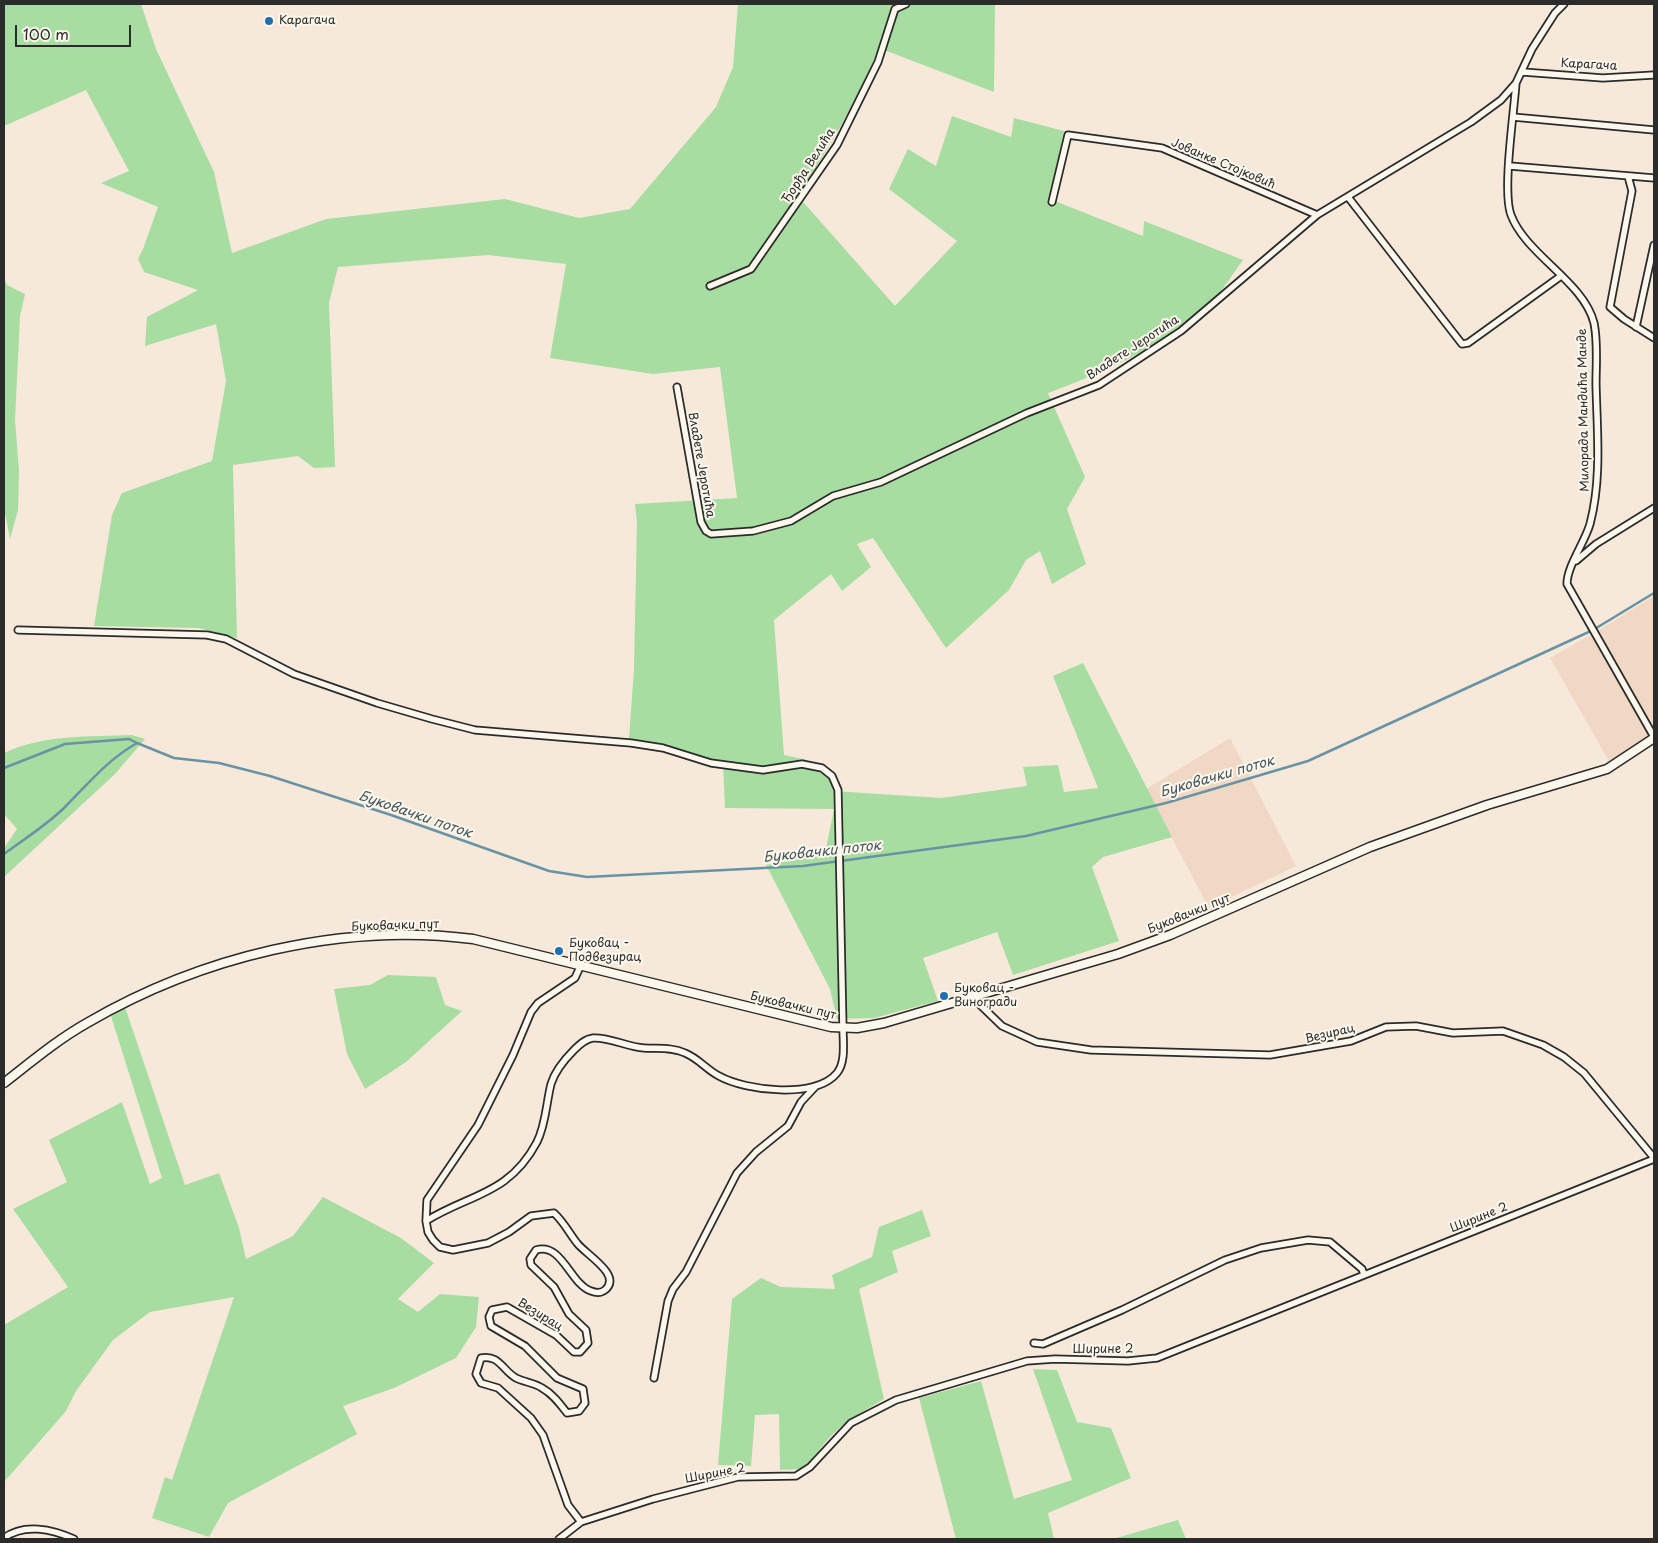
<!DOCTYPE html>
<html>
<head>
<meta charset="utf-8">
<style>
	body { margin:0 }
	#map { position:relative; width:1658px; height:1543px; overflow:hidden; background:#f6e9da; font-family:"Playpen Sans",sans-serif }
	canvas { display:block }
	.frame { position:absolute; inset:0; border:5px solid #2b2b2b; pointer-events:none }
	.scale { position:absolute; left:15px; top:25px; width:116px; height:22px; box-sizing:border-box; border:2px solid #2b2b2b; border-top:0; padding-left:6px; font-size:15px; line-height:18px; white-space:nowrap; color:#2b2b2b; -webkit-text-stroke:4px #fbf7ec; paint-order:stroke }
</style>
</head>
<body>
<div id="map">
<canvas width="1658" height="1543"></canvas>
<div class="frame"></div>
<div class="scale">100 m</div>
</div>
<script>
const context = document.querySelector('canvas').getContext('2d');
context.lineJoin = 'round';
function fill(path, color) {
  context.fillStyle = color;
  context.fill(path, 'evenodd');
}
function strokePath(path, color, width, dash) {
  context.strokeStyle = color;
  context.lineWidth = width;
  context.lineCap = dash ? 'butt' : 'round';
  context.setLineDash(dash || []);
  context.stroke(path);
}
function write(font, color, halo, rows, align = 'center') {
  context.font = font + ' "Playpen Sans",sans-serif';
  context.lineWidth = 4;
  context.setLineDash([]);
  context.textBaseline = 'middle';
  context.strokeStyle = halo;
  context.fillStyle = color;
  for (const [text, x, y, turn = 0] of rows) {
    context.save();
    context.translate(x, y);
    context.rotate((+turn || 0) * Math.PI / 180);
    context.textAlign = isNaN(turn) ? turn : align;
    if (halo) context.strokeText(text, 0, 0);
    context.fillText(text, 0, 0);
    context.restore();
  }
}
const built = new Path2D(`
	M1654,596V731L1612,658L1599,630Z
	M1592,634L1650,735L1610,763L1550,658Z
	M1230,738L1296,866L1209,908L1146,789Z`);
const green = new Path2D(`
	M4,4H141L156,49L214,172L232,253L326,219L505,199L579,218L630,209L716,107L733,67L738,4H995L994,92L879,48C856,100 830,149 797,195L895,306L957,241L889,189L908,149L936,166L952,116L1011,137L1014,118L1064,131L1050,199L1143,236L1144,221L1243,260C1231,276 1218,298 1203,311C1158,348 1102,373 1048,393L1085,477L1067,509L1086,564L1052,584L1040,551L1026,560L1009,590L946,648L873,538L857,544L871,567L842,591L831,574L774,620L784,755L807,760L831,776L833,791L941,798L1027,786L1023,767L1058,765L1064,792L1098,788L1053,676L1083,663L1172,837L1103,857L1092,867L1119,941L1013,975L997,932L923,958L938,1001L874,1018L837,1019L830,989L766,865L825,854L834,809L725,808L723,763L629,739L634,669L637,522L635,504L737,498L720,367L653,374L550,358L566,264L488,255L338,267L329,303L335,467L314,468L298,456L233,465L237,638L199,628L94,626L112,515L122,493L212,461L226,381L216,324L145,346L147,317L198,290L144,272L138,259L143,249L158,207L101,183L129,171L86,90L4,126Z
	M4,278L7,285L25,294L20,316L15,420L19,471L18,510L10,539L4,508Z
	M132,735L145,739L115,774L4,877V848L17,829L4,814V753C44,734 89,737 132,735Z
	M388,975L436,977L445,1005L462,1011L406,1062L365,1089L347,1054L334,989L370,985Z
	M125,1007L185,1185L219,1173L239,1228L246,1259L293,1236L323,1197L401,1238L434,1263L398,1299L418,1312L440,1294L479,1297L476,1327L456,1358L394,1388L343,1406L357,1434L228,1503L209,1537L152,1518L165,1477L172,1480L234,1297L150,1312L113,1340L76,1391L66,1411L4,1482V1325L68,1287L13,1209L67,1182L49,1140L122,1102L150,1184L162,1178L110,1013Z
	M922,1210L931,1236L892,1251L898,1272L859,1289L884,1399L847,1421L829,1438L803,1469L780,1470L779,1414L755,1415L751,1466L718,1465L732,1299L761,1278L781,1287L835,1289L832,1275L872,1257L879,1227Z
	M1033,1369L1057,1370L1077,1422L1111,1428L1131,1478L1048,1513L1054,1539H956L919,1398L981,1381L1014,1499L1072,1480Z
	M1178,1520L1186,1539H1113Z`);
const stream = new Path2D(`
	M4,768L65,744L129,739L137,743
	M4,854C24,839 47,825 65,807C90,782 106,761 137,743L174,758L219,763L270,776L391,815L549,871L587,877L803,866L1026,836L1166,803L1308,761L1593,630L1654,593`);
const minor = new Path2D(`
	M1523,72L1603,78L1654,75
	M1516,83C1514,113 1502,191 1511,215C1526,255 1584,282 1594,323C1598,342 1596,364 1596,384C1597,430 1602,479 1590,524C1585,542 1567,566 1567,584L1654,737
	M1513,117L1654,130
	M1510,166L1654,178
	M1628,176L1632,191L1610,307L1624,319L1654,338
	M1348,197L1462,344L1468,343L1561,276
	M1052,202L1068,135L1162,148L1317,215
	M710,286L751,269L837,145L878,62L895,9L906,4
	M1636,327L1654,245
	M677,387L701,522L706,531L711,534L753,531L791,521L833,496L881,482L1027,413L1099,385L1181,331L1317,215L1471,122L1501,100L1516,83L1532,49L1555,13L1564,4
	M1576,561L1596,544L1654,508
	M18,630L207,635L226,639L294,674L377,703L432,719L475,730L631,743L663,748L711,763L763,770L802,764L822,768L832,776L838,790L843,1029C843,1042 846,1062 837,1073C816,1099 746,1091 719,1076C707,1070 698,1058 685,1053C672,1047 658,1049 644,1048C627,1047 610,1037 593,1038C585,1039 579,1045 574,1050C565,1059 555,1071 551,1084C546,1104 546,1124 537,1142C509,1195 469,1194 426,1221
	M580,967L575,978L538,1003L531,1012L513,1055L478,1125L427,1200L426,1221L428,1232L433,1240L440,1247L453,1250L488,1243L509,1232L531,1216L554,1213C564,1222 569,1233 577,1243C585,1254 623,1275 605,1290C601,1293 596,1293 591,1291C570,1284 562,1242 536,1250L530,1259L531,1265L554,1287L569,1314L586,1330L588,1343L580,1352H574L556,1335L507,1307L492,1310L489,1317L491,1326L525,1346L557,1378L583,1389L585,1403L579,1411L567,1413C560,1404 553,1394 542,1388C535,1383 524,1382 516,1378C503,1371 499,1354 481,1358L476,1374L481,1383L498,1388L531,1418L543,1435L568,1505L581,1522
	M972,997L1002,1026L1037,1042L1091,1050L1270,1055L1351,1041L1386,1027L1416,1026L1453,1033L1503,1031L1543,1045L1564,1057L1584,1073L1654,1158
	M1034,1343L1043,1344L1122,1310L1225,1260L1261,1248L1308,1240L1330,1242L1362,1269L1364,1274
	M654,1378L668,1301L673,1289L686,1272L737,1173L756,1152L788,1126L801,1102L815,1087
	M4,1538C24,1523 52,1529 74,1539
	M559,1539L581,1522L653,1499L738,1477L796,1476L810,1467L851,1423L896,1400L1027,1361L1055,1359L1128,1361L1157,1358L1654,1159`);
const tertiary = new Path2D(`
	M4,1083C31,1062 57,1040 87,1023C200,957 341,922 473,939L831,1027L857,1028L884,1023L1118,954L1170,935L1370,847L1487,805L1607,769L1654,738`);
const markers = [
	[269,21,5,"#1f6fb2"],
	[559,951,5,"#1f6fb2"],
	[944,996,5,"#1f6fb2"]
];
const poiNames = [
	["Карагача",279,21],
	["Буковац -",569,944],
	["Подвезирац",569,958],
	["Буковац -",954,989],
	["Виногради",954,1003]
];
const streetNames = [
	["Карагача",1589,65,3],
	["Јованке Стојковић",1223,164,23],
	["Ђорђа Велића",809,166,-57],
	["Владете Јеротића",1133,348,-33],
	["Милорада Мандића Манде",1584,410,-91],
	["Владете Јеротића",701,465,80],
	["Буковачки пут",1189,914,-22],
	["Буковачки пут",395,926,-2],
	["Буковачки пут",793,1006,13],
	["Везирац",1330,1034,-13],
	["Ширине 2",1479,1218,-22],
	["Везирац",540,1315,31],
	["Ширине 2",1103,1350],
	["Ширине 2",715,1474,-11]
];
const waterNames = [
	["Буковачки поток",1217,777,-16],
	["Буковачки поток",415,815,19],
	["Буковачки поток",822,852,-6]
];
fill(built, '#f0d8c5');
fill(green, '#a7dda1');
strokePath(stream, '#6993a4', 2.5);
strokePath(minor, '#2b2b2b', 9);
strokePath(tertiary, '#2b2b2b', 11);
strokePath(minor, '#fbf7ec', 5.5);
strokePath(tertiary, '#fbf7ec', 8);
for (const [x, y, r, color] of markers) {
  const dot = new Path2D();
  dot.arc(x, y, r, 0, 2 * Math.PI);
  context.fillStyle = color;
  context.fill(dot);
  strokePath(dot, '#fbf7ec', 2);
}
write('12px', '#2b2b2b', '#fbf7ec', poiNames, 'left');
write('12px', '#2b2b2b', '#fbf7ec', streetNames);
write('italic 14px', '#45565d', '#fbf7ec', waterNames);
</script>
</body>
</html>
